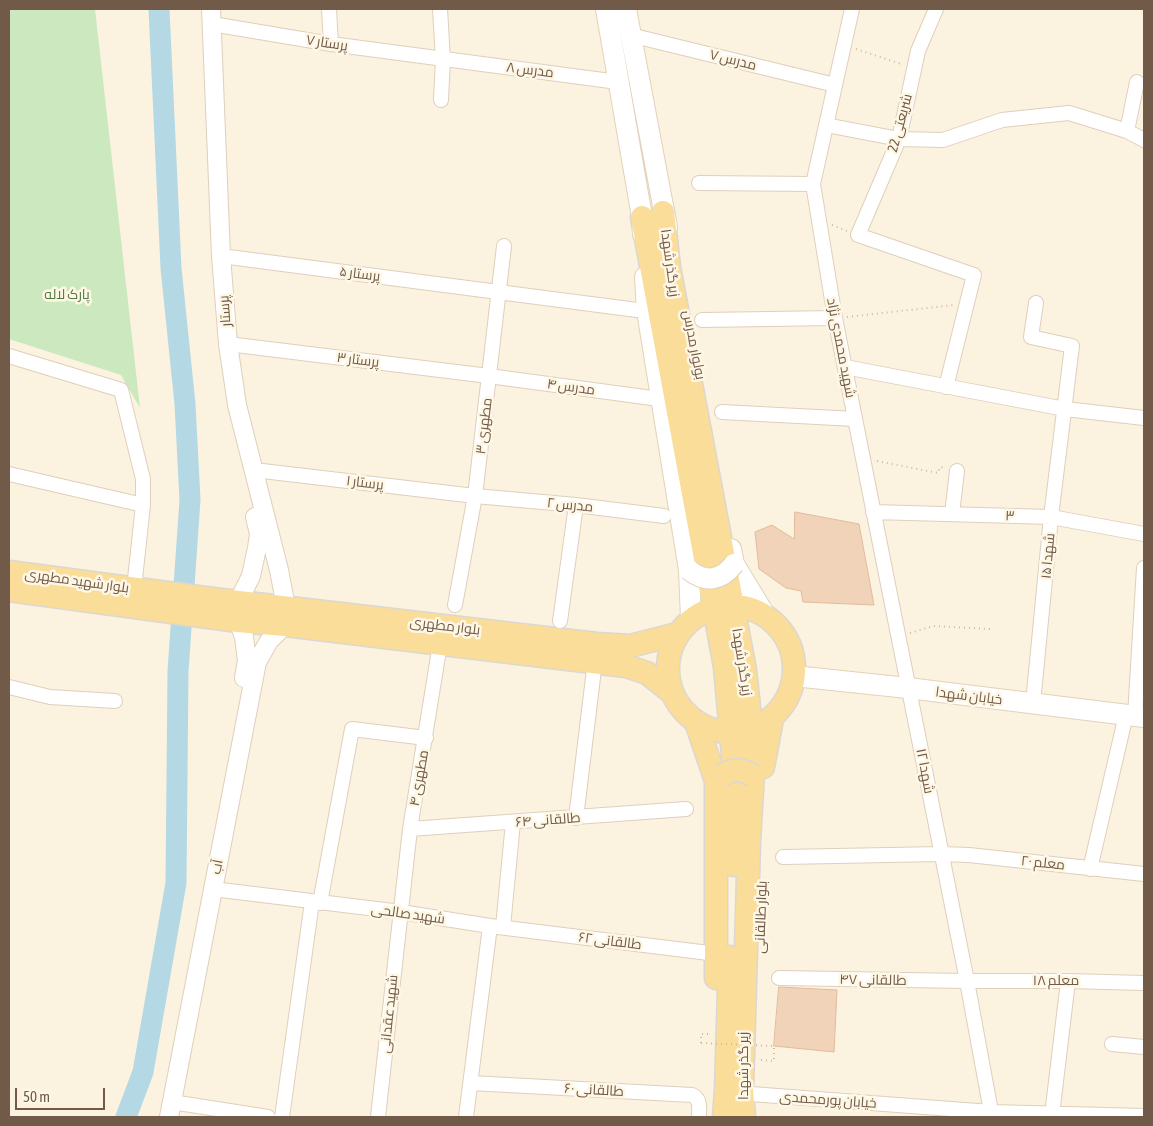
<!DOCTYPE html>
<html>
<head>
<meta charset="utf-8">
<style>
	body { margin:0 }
	#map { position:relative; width:1153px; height:1126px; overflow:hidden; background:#fbf3df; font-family:"Asap Condensed",sans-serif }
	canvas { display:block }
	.frame { position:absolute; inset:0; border:10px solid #715a48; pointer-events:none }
	.scale { position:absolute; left:15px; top:1088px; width:90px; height:22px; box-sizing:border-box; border:2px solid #715a48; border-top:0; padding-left:6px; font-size:15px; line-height:18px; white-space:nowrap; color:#715a48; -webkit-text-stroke:4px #fff7e5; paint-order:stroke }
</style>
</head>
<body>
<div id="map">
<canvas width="1153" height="1126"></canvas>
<div class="frame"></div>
<div class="scale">50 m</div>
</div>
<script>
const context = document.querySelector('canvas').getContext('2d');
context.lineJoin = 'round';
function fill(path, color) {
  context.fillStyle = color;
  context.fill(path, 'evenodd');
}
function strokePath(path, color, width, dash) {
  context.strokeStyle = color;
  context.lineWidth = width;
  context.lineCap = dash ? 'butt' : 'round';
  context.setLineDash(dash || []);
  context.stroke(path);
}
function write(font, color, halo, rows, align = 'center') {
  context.font = font + ' "Asap Condensed",Cairo,sans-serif';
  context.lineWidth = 5;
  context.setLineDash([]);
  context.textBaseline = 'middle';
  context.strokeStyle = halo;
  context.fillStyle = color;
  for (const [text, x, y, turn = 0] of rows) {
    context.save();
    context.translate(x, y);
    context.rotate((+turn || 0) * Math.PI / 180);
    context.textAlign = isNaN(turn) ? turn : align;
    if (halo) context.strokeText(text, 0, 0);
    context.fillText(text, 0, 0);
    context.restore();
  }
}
const green = new Path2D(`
	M9,9H95L140,408L121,375L9,339Z`);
const river = new Path2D(`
	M126,1117L143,1072L176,883L178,671L190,500L185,404L171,268L159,9`);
const building = new Path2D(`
	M795,512L859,524L874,605L803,602L801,591L786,588L759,569L755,532L772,525L794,539Z
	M779,987L837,990L834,1052L774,1046Z`);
const path = new Path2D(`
	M856,49L901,64
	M832,225L847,231
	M847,317L954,305
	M877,461L938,473L940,467L945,468
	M910,633L933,626L991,629
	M701,1043V1034H710
	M761,1060L774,1061V1046`);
const minor = new Path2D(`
	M329,9L331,44
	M440,9L443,59L441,100
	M852,9L813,184L835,318L967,981L992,1117
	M936,9L918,51L899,139L858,235L974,275L946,387
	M212,24L331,44L618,82
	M630,35L835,85
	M826,125L899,139L943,140L1002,120L1069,113L1127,131L1144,140
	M1127,131L1137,82
	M699,183L813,184
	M221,256L637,310
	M702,320L835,318
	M228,344L489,376L652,398
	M9,356L121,390L143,479V505L134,588
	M845,367L1065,409L1144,418
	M722,412L855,419
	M254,470L475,496L576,505L664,516
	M9,474L143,505
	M873,512L1051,517L1144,534
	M952,514L957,471
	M455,605L475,496L504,246
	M560,621L576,505
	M9,687L50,697L115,701
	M1033,703L1051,517L1072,346L1031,337L1036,303
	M1135,716L1144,568
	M576,818L595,661
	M410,829L686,809
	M783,857L941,854L969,855L1144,874
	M1090,869L1126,715
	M213,889L401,912L490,926L717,954
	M320,903L352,729L426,738
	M503,927L513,822
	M779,978L967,981H1068L1144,983
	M1112,1044L1144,1047
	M471,1083L692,1095C701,1099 699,1108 699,1117
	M751,1094L991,1112L1144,1116
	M172,1102L268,1117
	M1052,1115L1068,981
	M282,1117L312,902
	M378,1117L410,829L440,644
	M466,1117L490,926`);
const tertiary = new Path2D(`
	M244,678L247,660L244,637L238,621V602L251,576L257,548L259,534L255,517
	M169,1117L257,662L269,641L285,625L286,607L279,570L237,405L228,344L221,256L211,9`);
const secondary = new Path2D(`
	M606,9L642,217L643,234
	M626,9L667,227
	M645,277L647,311L689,570L691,619
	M731,549L734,564L765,615
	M794,676L908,688L1144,717`);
const primary = new Path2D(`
	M663,212L669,267L745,670L754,754L749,842L742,1090L744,1117
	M642,217L725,667L733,756V865
	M9,572L213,599L597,644L630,646L677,634
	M9,590L238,621L285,625L626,666L647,673L671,692
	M668 669a63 63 0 1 1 126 0a63 63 0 1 1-126 0Z
	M696,722L716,781V978
	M763,767L772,719
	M724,1117L726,1090L730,957`);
const pathBridge = new Path2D(`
	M701,1043L774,1046`);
const secondaryBridge = new Path2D(`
	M689,570C705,583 721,581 734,564`);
const primaryBridge = new Path2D(`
	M722,775C735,768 742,769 754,776`);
const streetNames = [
	["پرستار ۷",327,43,9],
	["مدرس ۷",733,60,14],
	["مدرس ۸",530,70,7],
	["شریعتی 22",900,123,-75],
	["زیر گذر شهدا",670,263,82],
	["پرستار ۵",360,274,7],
	["پرستار",225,311,-94],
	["بولوار مدرس",694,345,79],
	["شهید محمدی نژاد",841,348,79],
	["پرستار ۳",358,360,7],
	["مدرس ۴",571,387,8],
	["مطهری ۳",484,426,-83],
	["پرستار ۱",365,483,7],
	["مدرس ۲",570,505,6],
	["۳",1010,516,2],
	["شهدا ۱۵",1048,556,-85],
	["بلوار شهید مطهری",77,581,8],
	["بلوار مطهری",445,626,7],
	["زیر گذر شهدا",742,662,81],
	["خیابان شهدا",969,696,7],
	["۱۲ شهدا",925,771,79],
	["مطهری ۴",419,778,-80],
	["طالقانی ۶۴",548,820,-4],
	["معلم ۲۰",1043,863,6],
	["آب",217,867,-79],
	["شهید صالحی",408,914,8],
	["بلوار طالقانی",761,917,-88],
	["طالقانی ۶۲",610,941,7],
	["طالقانی ۴۷",873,980,1],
	["معلم ۱۸",1056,981],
	["شهید عقدانی",389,1014,-84],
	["زیر گذر شهدا",744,1066,-90],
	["طالقانی ۶۰",594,1090,3],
	["خیابان پورمحمدی",828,1100,4]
];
const parkNames = [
	["پارک لاله",67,295]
];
fill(green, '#cce8bf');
strokePath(river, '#b5d9e4', 21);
fill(building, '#f0d3b8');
strokePath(building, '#e2bb99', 1);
strokePath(minor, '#dfcfbc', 16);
strokePath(tertiary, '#dfcfbc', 20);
strokePath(secondary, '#e4d1ba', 22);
strokePath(primary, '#ddd7d3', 25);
strokePath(path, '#d4b69c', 2, [1, 4]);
strokePath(minor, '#fff', 14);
strokePath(tertiary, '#fff', 18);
strokePath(secondary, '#fff', 20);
strokePath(primary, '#f9dd98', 22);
strokePath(secondaryBridge, '#e4d1ba', 22, []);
strokePath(primaryBridge, '#ddd7d3', 25, []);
strokePath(pathBridge, '#d4b69c', 2, [1, 4]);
strokePath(secondaryBridge, '#fff', 20);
strokePath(primaryBridge, '#f9dd98', 22);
write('14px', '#715a48', '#fff7e5', streetNames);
write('14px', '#507c43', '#fff7e5', parkNames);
</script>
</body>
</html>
